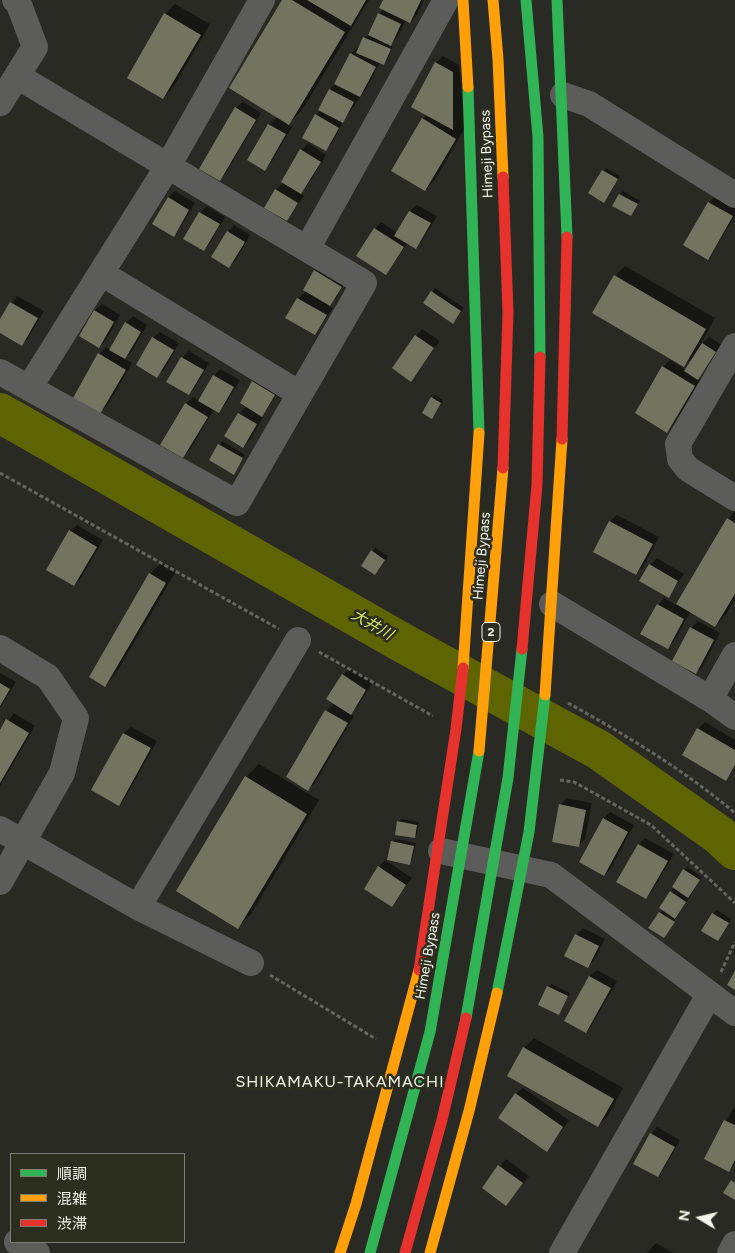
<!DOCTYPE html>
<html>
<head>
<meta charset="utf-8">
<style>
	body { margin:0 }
	#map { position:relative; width:735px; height:1253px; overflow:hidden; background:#2a2a24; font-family:Figtree,"Noto Sans JP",sans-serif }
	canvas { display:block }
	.legend { position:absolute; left:10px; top:1153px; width:175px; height:90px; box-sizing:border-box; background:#2c2e20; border:1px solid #7c7e72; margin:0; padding:6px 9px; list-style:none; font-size:15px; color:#f4f6ec }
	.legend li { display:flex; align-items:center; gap:10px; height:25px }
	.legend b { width:25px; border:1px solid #7c7e72 }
	.north { position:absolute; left:675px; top:1193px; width:50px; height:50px; -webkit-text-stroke:4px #2c2e20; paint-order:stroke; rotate:279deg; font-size:14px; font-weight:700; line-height:20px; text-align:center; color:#f4f6ec }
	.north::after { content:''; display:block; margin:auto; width:18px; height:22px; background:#f4f6ec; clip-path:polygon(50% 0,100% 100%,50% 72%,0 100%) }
</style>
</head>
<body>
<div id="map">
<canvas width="735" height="1253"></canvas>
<ul class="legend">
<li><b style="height:6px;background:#30b455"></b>順調</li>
<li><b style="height:6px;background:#ff9f0a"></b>混雑</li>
<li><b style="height:6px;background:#e5322d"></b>渋滞</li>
</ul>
<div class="north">N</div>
</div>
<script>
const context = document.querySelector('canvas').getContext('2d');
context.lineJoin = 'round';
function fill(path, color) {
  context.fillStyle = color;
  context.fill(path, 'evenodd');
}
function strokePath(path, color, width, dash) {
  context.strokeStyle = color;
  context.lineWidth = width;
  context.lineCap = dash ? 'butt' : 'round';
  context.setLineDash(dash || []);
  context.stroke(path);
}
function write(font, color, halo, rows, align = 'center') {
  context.font = font + ' Figtree,"Noto Sans JP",sans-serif';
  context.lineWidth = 5;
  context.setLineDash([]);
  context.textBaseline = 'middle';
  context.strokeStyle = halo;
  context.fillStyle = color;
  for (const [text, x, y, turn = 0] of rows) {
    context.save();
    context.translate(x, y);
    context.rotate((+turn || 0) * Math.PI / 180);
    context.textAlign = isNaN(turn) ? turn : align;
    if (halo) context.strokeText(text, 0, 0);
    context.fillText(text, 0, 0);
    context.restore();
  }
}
const shadow = new Path2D(`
	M284,0H369L302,110L287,125L292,127L271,163L265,169L248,160L269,125L278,116Z
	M385,0H424L417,15L410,22L406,20L397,38L390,45L393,46L387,61L384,64L380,62L366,89L344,120L332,143L326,150L316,115L321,110L319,109L330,89L336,83L351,54L358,47L360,48L364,38L369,35L379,14L384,9Z
	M175,4L210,24L173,88L163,98L165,14Z
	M443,56L459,65L465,128L435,180L425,190L423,119L427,114L436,63Z
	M243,102L261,113L226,173L220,179L236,108Z
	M308,143L326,155L307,186L300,193L304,196L287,220L276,190L284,182L301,150Z
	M606,168L620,176L607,198L603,171Z
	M175,191L195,203L180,228L174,235L169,197Z
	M623,191L640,201L631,215L620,194Z
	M715,196L735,207V216L714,251L707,258L709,203Z
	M417,205L437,216L422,241L416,247L408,243L386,273L375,229L381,222L398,233L410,211Z
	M207,206L225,217L210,243L204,250L185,239L200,213Z
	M234,225L250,235L236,260L229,266L228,232Z
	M322,265L347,280L336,298L328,306L333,308L315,334L298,299L306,291L315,271Z
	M625,266L715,318L700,345L709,337L722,345L699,378L701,379L674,424L667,431L663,367L670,360L686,370L694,357L684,365L593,313L615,276Z
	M435,288L464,308L456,319L425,303Z
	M17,296L44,311L28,338L22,345L0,332V321Z
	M102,304L120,315L106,340L99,347L81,336L95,310Z
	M133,316L147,325L132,351L124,358L132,363L107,406L100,412L99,354L106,347L111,350L126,323Z
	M422,329L440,341L411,380L416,336Z
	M160,332L179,343L164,370L157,376L153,338Z
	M189,351L209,363L195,387L189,394L168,381L182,358Z
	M220,369L240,380L225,405L218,412L214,409L190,450L183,456L186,404L193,397L199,401L214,376Z
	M260,375L280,388L268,408L261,416L263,417L250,440L243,446L226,436L239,414L247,406L253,382Z
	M435,395L443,400L432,418V398Z
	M222,441L245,455L236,470L211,460Z
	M735,511V599L725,616L715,626L691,611L674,641L668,648L658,605L664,598L676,605L728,519Z
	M617,515L659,537L643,567L636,574L594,551L610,521Z
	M77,525L103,540L81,578L74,585L70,531Z
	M375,548L388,556L378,571L362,565Z
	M657,558L684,574L668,597L650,565Z
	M160,564L175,573L115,675L105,685L150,574Z
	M698,621L720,633L703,666L696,673L674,661L691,628Z
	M349,669L372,683L358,706L350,714L354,716L315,783L308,789L288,777L326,711L334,703L343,675Z
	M0,673L16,682L0,708Z
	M14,713L35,726L0,786V732Z
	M705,722L735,740V768L726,779L698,729Z
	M131,727L157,741L125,798L119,805L93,790L124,733Z
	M259,764L319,800L251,914L238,927L177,890L246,777Z
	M567,798L592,803L585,839L578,846L560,805Z
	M610,812L634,825L611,868L604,875L581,862L604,818Z
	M401,819L419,822L417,834L414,837L398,822Z
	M645,838L674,854L652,891L646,898L617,882L639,844Z
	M395,839L416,843L412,860L409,863L392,842Z
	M385,860L412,878L392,905L379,867Z
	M687,867L702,877L664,937L660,913L663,909L661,907Z
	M716,910L731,919L718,940L703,931Z
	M583,928L605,939L594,960L588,967L576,935Z
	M597,970L617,981L592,1025L586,1032L566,1021L590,976Z
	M551,984L570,993L559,1013L548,987Z
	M534,1038L623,1088L608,1116L598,1126L524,1048Z
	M523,1088L569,1120L547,1150L516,1094Z
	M735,1106V1164L729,1171L705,1158Z
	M657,1127L680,1140L664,1169L658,1176L651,1134Z
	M506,1159L529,1176L506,1205L483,1188Z
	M656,1243L674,1253H647Z`);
const river = new Path2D(`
	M0,413L401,642L599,750L719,835L735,850`);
const building = new Path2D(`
	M282,0H292L345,32L289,125L229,88Z
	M307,0H366L351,26Z
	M383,0H421L410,23L379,8Z
	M164,13L201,35L163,99L127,78Z
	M378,13L401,24L391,46L368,35Z
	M363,37L391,49L384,65L356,53Z
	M350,53L376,67L360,97L334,84Z
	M435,62L453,72V130L411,107Z
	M329,89L354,102L343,123L318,110Z
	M235,107L256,120L220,181L199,169Z
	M315,114L339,128L326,151L302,138Z
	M422,118L456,139L425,191L391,171Z
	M268,124L286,134L265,171L247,160Z
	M300,149L321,162L301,194L281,182Z
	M602,170L618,179L604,203L588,193Z
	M275,189L298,203L287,221L264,208Z
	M619,194L638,204L631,216L612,206Z
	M168,197L189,210L174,237L152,224Z
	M708,202L733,216L708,260L683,245Z
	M409,211L431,223L416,249L394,236Z
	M199,212L220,224L204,251L183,239Z
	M374,228L404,247L386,275L356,256Z
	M227,231L245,242L229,268L211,257Z
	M314,270L342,287L330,306L303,290Z
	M614,275L706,329L684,367L592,313Z
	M431,291L461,311L453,324L423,303Z
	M297,298L327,315L315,335L285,318Z
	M10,302L38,318L22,346L0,333V319Z
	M94,310L114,322L99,348L79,336Z
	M125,322L141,332L125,359L109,350Z
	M415,335L434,348L411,382L392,368Z
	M152,337L174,350L157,378L136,365Z
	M702,343L716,352L698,380L684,371Z
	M98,353L126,370L100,414L73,398Z
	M181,357L204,370L189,395L166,382Z
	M662,366L695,386L667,433L635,413Z
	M213,375L234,387L219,413L198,401Z
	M252,381L275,395L262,417L240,403Z
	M431,397L441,403L432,419L422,413Z
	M185,403L208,417L183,458L160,445Z
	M238,413L257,424L243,448L224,436Z
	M218,444L243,458L234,475L209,460Z
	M727,518L735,523V594L715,627L676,604Z
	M609,521L653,544L636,575L593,552Z
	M69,530L97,547L74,586L46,570Z
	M371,550L385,560L375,575L361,566Z
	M649,564L678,581L669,598L639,581Z
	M149,573L166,583L105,687L89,677Z
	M657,604L684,619L668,649L640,634Z
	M690,627L714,640L696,674L672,661Z
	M342,674L366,690L351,715L326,699Z
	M0,683L10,689L0,706Z
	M325,710L348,723L308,791L286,777Z
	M6,719L29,733L0,783V730Z
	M697,728L735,750V765L726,781L682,755Z
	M123,733L151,748L119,806L91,790Z
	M245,776L307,814L238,929L176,891Z
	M559,804L586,810L579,847L552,842Z
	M603,818L628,832L604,876L579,862Z
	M397,821L417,825L415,838L395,835Z
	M391,841L414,846L410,865L387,860Z
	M638,844L668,861L646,899L616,882Z
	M378,866L406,885L392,907L364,889Z
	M683,869L700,880L688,898L672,887Z
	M670,891L686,902L675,919L659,908Z
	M659,912L675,922L664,938L648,928Z
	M712,913L729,923L718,941L701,931Z
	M575,934L599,946L588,968L564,956Z
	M735,971V990L727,985Z
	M589,976L611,988L586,1033L564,1021Z
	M547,986L568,996L559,1015L538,1005Z
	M523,1047L614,1099L598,1127L507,1076Z
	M515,1093L563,1127L547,1152L498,1118Z
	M724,1120L735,1125V1160L729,1172L704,1159Z
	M650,1133L675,1147L658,1177L633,1164Z
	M498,1165L523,1183L506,1206L482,1188Z
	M731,1180L735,1183V1200L723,1193Z`);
const path = new Path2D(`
	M0,473L279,629
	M319,652L433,716
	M568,703C626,735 684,770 735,813
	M560,780L574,782L651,825L735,903
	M721,972L735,942
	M270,975L376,1039`);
const street = new Path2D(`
	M563,95L589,104L735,195
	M0,103L35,47L18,2L15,0
	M307,249L446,0
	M101,273L300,394
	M735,346L678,444L680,459L688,469L735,498
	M0,372L237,503L364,283L17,76
	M29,388L168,166L262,0
	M552,604L710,699L735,717
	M0,648L48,677L76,718L62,773L0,882
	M710,699L735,655
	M0,829L138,907L298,640
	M441,851L551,875L735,1013
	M138,907L251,963
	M17,1242L37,1253
	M562,1253L709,995
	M730,1253L735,1244`);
const fast = new Path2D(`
	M557,0L567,237
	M468,87L479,433
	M497,993L529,832L545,695`);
const slow = new Path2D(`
	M463,0L468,87
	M463,668L479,433
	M545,695L562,439
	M340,1253L356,1204L419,970
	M430,1253L469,1111L497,993`);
const jam = new Path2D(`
	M562,439L567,237
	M419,970L456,729L463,668`);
const fastBridge = new Path2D(`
	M526,0L538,137L540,357
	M466,1018L508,778L522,649
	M370,1253L430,1032L479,751`);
const slowBridge = new Path2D(`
	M493,0L498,59L503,177
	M479,751L503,468`);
const jamBridge = new Path2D(`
	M503,177L508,312L503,468
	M522,649L537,485L540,357
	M405,1253L442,1120L466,1018`);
const shields = [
	[491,632,18]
];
const shieldNames = [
	["2",491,632]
];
const streetNames = [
	["Himeji Bypass",487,154,-92],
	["Himeji Bypass",482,556,-85],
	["Himeji Bypass",428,956,-80]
];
const waterNames = [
	["大井川",372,625,30]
];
const quarterNames = [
	["SHIKAMAKU-TAKAMACHI",340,1082]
];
fill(shadow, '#0007');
strokePath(river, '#5f6403', 40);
fill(building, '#737460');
strokePath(path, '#656662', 3, [4, 2.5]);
strokePath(street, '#5c5d5a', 26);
strokePath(fast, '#30b455', 11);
strokePath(slow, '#ff9f0a', 11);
strokePath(jam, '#e5322d', 11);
strokePath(fastBridge, '#30b455', 11);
strokePath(slowBridge, '#ff9f0a', 11);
strokePath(jamBridge, '#e5322d', 11);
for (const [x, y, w] of shields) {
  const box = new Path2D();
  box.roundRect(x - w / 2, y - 9.5, w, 19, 4);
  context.fillStyle = '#2c2e20';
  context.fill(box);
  strokePath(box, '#f4f6ec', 1);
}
write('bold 12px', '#f4f6ec', null, shieldNames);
write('14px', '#f4f6ec', '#2c2e20', streetNames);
write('italic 15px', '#d9e56d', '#2c2e20', waterNames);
context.letterSpacing = '1px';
write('16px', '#f4f6ec', '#2c2e20', quarterNames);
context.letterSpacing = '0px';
</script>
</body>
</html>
